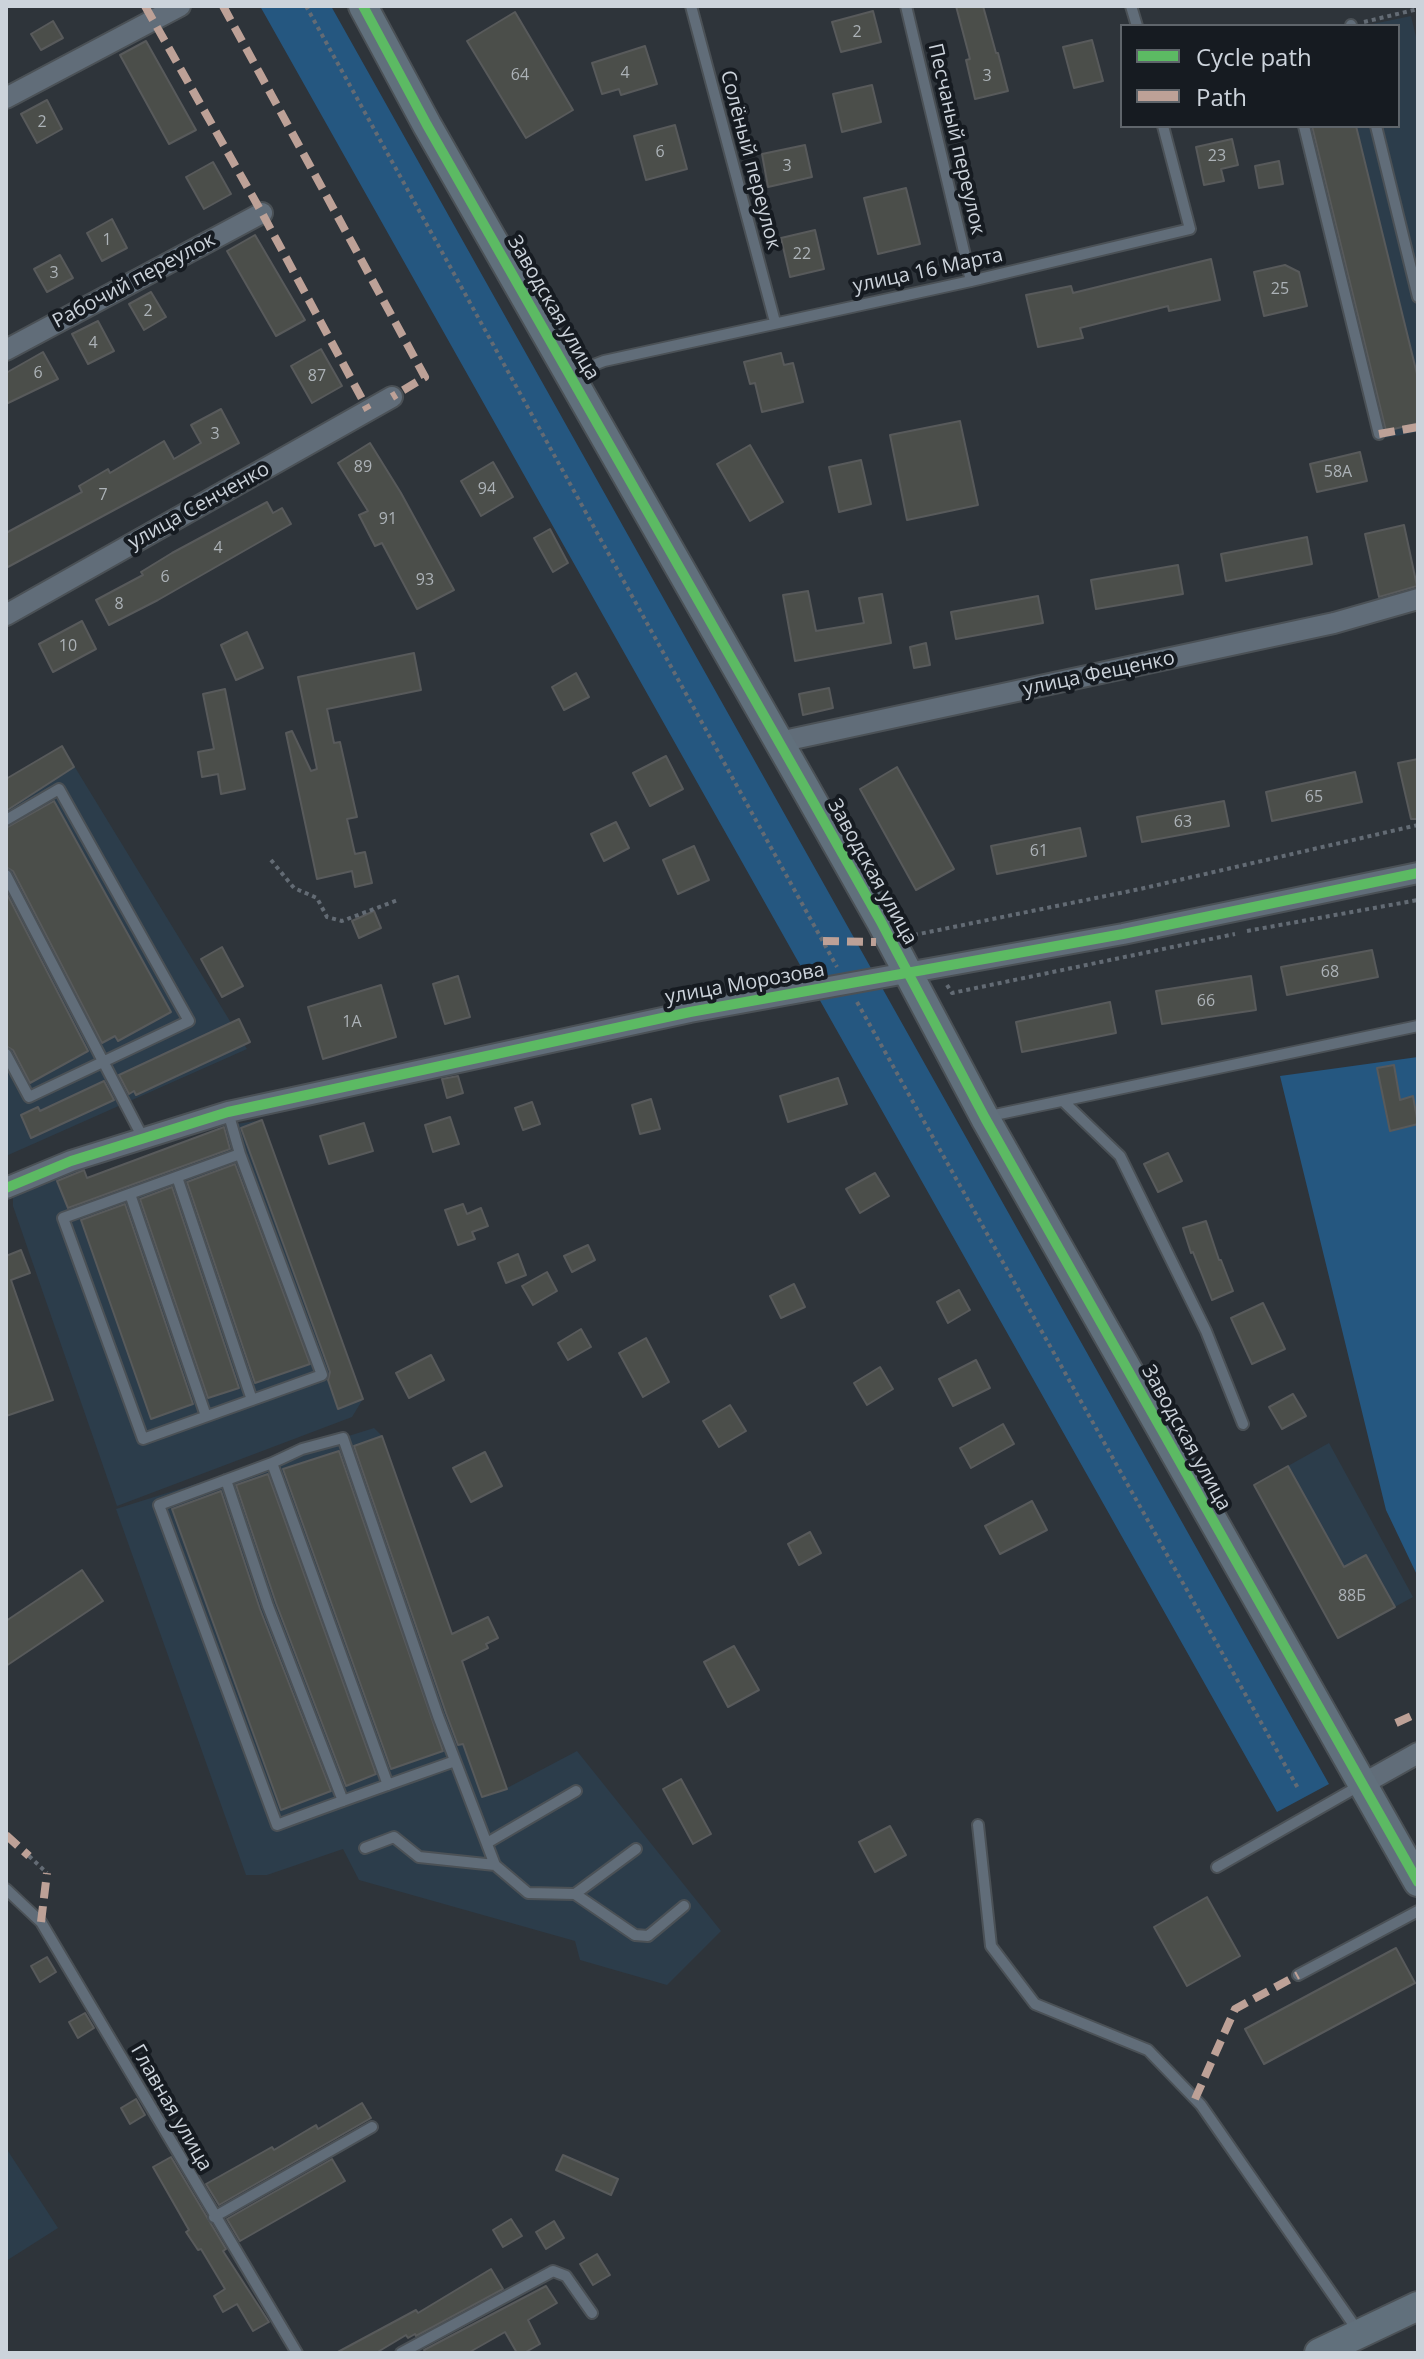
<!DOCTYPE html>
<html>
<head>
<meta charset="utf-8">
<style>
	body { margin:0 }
	#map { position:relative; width:1424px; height:2359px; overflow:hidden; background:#2e343a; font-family:"Open Sans",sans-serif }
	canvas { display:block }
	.frame { position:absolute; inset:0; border:8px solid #ccd3db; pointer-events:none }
	.legend { position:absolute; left:1120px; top:24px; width:280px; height:104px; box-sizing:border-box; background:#161b21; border:2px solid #5f656b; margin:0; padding:10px 14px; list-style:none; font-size:24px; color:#ccd3db }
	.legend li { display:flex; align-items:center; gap:16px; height:40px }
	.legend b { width:40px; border:2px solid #5f656b }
</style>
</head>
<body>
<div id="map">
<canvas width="1424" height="2359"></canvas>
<div class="frame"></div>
<ul class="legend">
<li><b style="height:10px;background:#5cba63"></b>Cycle path</li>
<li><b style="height:10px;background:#bda197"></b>Path</li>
</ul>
</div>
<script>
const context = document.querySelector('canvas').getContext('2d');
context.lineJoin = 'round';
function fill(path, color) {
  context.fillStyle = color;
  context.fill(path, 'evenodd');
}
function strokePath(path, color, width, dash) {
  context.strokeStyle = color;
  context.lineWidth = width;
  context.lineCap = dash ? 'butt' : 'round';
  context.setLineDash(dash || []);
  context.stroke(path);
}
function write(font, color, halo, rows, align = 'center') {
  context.font = font + ' "Open Sans",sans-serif';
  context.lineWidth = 8;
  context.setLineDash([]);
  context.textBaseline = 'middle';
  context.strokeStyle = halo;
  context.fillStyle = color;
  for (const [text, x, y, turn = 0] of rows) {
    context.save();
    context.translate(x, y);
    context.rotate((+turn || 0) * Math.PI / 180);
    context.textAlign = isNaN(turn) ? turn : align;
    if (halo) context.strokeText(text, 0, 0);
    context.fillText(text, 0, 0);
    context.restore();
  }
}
const built = new Path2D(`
	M1411,16L1418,45V432L1374,440L1297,126H1398V26H1363Z
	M62,746L247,1049L6,1156V779Z
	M262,1120L363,1399L352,1417L117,1506L13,1206V1192L82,1164L88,1178L224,1126Z
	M374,1428L382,1436L507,1788L577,1751L721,1931L667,1985L580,1960L575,1941L359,1880L343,1849L267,1875H246L116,1509Z
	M1329,1443L1413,1597L1338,1638L1254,1485Z
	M6,2148L58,2228L6,2261Z`);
const green = new Path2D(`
	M260,6H331L1329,1784L1277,1812Z
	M1418,1057V1577L1386,1510L1280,1076Z`);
const building = new Path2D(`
	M956,6H983L996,53H998L1008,91L975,99L966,60L970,59Z
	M873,11L881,42L841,52L832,22Z
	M515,12L573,110L526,138L467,41Z
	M53,21L63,38L41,50L31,34Z
	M1092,40L1103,81L1074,88L1063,47Z
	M146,41L196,130L169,144L120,55Z
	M645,46L657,84L621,95L619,89L602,94L592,63Z
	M872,85L881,122L842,132L833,94Z
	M47,100L62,129L37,143L21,114Z
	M675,125L687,169L646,180L634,136Z
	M1312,126H1356L1418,378V423L1386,431Z
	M1232,139L1238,165L1221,169L1224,181L1204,185L1196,147Z
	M805,145L812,177L768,187L762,154Z
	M1279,161L1283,184L1259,188L1255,166Z
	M213,162L231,194L204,209L186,177Z
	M906,188L920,244L878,254L864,198Z
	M112,219L127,248L102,261L87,233Z
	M815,230L824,269L790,277L781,238Z
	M255,235L305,320L276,336L227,251Z
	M60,255L73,278L47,292L34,269Z
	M1211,259L1220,300L1169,311L1168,306L1080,328L1083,338L1038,347L1026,295L1071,286L1073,293Z
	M1285,265L1299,272L1307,306L1264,316L1254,272Z
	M151,292L166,317L144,330L129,304Z
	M98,321L114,351L88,364L72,334Z
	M321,349L342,386L312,403L291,366Z
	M43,352L58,379L6,404V373Z
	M781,353L784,365L793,363L803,402L762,412L755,383L750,384L744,362Z
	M221,409L239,443L6,568V533L82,492L79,486L108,469L110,473L164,441L174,459L201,443L191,425Z
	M960,421L978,505L907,520L890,435Z
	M370,443L401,493L454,590L417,609L382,543L375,546L359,515L368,511L338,463Z
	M750,445L783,502L750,521L717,464Z
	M1360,452L1367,481L1317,492L1310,464Z
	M861,460L871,504L839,512L829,467Z
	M493,462L513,497L481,516L461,481Z
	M267,502L273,513L282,508L291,524L158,600L109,625L96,600L143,575L141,572L172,553Z
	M1404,525L1417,586L1379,597L1365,534Z
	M550,529L568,563L553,572L534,538Z
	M1307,537L1312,564L1226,581L1221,554Z
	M1178,565L1183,594L1096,609L1091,580Z
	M808,591L816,631L864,623L859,598L882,594L891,643L795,661L783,595Z
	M1038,596L1043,623L956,639L951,612Z
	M82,621L96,649L53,672L39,644Z
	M247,632L263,668L236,680L221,645Z
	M926,643L930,665L914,668L910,647Z
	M414,653L421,690L327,709L334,743L340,742L357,817L347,819L355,854L365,852L372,883L355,887L352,871L317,879L286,733L292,731L311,771L317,769L298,677Z
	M576,673L589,697L564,710L552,687Z
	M829,688L833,708L803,715L799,694Z
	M225,689L245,789L221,794L218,774L202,777L198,752L214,749L203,694Z
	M62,746L74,767L6,811V779Z
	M666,756L683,789L650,806L633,773Z
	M1418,759V819H1411L1398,763Z
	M897,767L954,869L916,890L860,789Z
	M1355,772L1362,802L1272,821L1266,792Z
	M54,801L171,1012L118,1041L115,1036L102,1043L13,871L6,867V828Z
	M1224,801L1229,826L1142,842L1137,817Z
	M616,822L629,848L604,861L591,834Z
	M1080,828L1086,856L997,874L991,846Z
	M694,846L709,880L678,894L663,860Z
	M6,892L88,1051L30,1083L13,1050L6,1046Z
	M374,911L381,928L359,938L352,921Z
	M222,947L243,986L222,997L201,959Z
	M1372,950L1378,977L1287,995L1281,967Z
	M458,976L470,1017L445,1024L433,984Z
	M1251,976L1256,1010L1162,1024L1156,991Z
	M381,985L396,1037L323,1059L308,1007Z
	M1110,1002L1116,1033L1022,1052L1016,1022Z
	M239,1019L250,1042L136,1095L134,1091L129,1094L119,1075Z
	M1394,1065L1400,1100L1413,1096L1418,1124L1390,1131L1377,1068Z
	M458,1076L463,1093L447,1098L442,1079Z
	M838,1078L847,1104L788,1122L780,1096Z
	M104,1081L114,1100L31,1138L21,1115L38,1107L40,1111Z
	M651,1099L660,1129L640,1134L632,1105Z
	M532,1102L540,1124L523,1130L515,1108Z
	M450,1117L459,1144L433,1152L425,1125Z
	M262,1120L363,1399L338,1409L328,1380L330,1372L241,1128Z
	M364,1123L373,1151L329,1164L320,1136Z
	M224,1127L230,1149L68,1208L57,1181L84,1170L87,1178Z
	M1168,1153L1182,1181L1158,1192L1144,1164Z
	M235,1164L310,1364L255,1383L187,1182Z
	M875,1173L889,1196L860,1213L846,1189Z
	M172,1187L239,1388L208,1398L140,1199Z
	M125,1204L193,1404L151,1419L81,1220Z
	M463,1204L467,1214L481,1208L488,1226L472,1232L475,1239L458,1245L445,1210Z
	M1206,1221L1219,1260H1221L1233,1291L1212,1300L1193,1252L1191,1253L1183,1228Z
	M588,1245L595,1260L572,1272L564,1256Z
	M21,1250L30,1273L11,1280L53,1400L6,1416V1256Z
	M518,1254L526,1275L506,1283L498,1263Z
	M547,1272L557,1291L533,1305L522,1286Z
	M794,1284L805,1307L781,1318L770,1296Z
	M959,1290L970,1310L948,1323L937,1302Z
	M1263,1303L1285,1349L1252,1364L1231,1318Z
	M581,1329L591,1347L568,1360L558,1343Z
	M646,1338L669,1382L643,1397L619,1353Z
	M431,1355L444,1380L409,1398L396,1373Z
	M976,1360L990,1388L953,1406L939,1379Z
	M880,1367L893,1389L867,1405L854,1383Z
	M1293,1394L1306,1416L1282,1429L1269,1407Z
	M730,1405L746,1431L719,1447L703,1421Z
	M1003,1424L1014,1444L971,1468L960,1448Z
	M382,1436L452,1634L488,1617L498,1638L486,1644L488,1648L462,1661L507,1789L482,1797L463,1744L458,1745L446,1713L354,1446Z
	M339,1451L443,1751L391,1769L283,1469Z
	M485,1452L502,1486L471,1502L453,1468Z
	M1288,1466L1344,1567L1366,1555L1395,1607L1338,1638L1254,1485Z
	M268,1474L376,1774L346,1786L276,1603L236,1485Z
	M221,1491L260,1609L331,1791L281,1810L172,1509Z
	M1032,1501L1047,1530L1000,1554L985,1526Z
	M810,1532L821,1553L799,1565L788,1544Z
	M82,1570L103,1601L6,1666V1621Z
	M734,1646L759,1690L728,1707L704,1662Z
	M681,1779L711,1834L693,1844L663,1789Z
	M890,1826L906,1855L875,1872L859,1842Z
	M1207,1897L1240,1956L1187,1986L1154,1927Z
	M1396,1948L1415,1983L1264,2064L1245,2029Z
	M47,1957L56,1972L40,1982L31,1966Z
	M85,2013L94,2028L78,2038L69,2022Z
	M136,2099L145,2115L130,2124L121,2108Z
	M362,2103L371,2118L219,2205L206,2184L272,2147L274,2150L316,2125L318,2129Z
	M563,2155L618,2179L611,2195L556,2170Z
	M171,2157L226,2249L223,2251L269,2322L253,2331L237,2304L223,2312L214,2296L225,2289L201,2249L198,2250L186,2232L189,2230L153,2167Z
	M332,2159L345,2181L240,2241L227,2219Z
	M511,2219L522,2236L503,2247L493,2230Z
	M554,2221L564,2238L546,2249L536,2232Z
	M597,2254L610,2275L593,2285L580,2264Z
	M491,2269L503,2289L416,2336L415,2334L408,2338L406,2335L376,2353H336L416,2310L418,2313Z
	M546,2286L557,2303L528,2320L540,2344L524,2353H517L505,2332L468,2353H426L424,2350Z`);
const path = new Path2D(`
	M306,6L837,967
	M1364,22L1418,9
	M271,860L294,888L317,898L327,917L342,921L398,900
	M1247,931L1418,900
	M914,935L1140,889L1418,825
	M947,985L952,993L1235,934
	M857,1002L1299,1790
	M29,1856L47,1873`);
const lane = new Path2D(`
	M691,6L775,322
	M906,6L971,281
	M1131,6L1137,26
	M1351,25V26
	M1304,126L1379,434
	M1376,126L1418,297
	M573,373L604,361L971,281L1190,229L1163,126
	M6,820L59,789L189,1021L29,1097L6,1054
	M6,875L143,1138
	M1063,1101L1120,1156L1206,1331L1243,1424
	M228,1112L240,1154L322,1375L143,1439L63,1218L240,1154
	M985,1117L1418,1026
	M177,1177L252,1400
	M130,1194L206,1416
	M272,1463L302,1449L343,1438L438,1716L495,1865L528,1893L575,1894L635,1935L648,1936L684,1906
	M226,1480L268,1606L343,1801
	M388,1785L272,1463L159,1505L277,1825C336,1803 396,1782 455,1761
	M978,1825L991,1946L1035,2004L1148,2050L1201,2105L1358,2331
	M487,1843L576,1791
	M365,1848L394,1837L419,1857L495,1865
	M1217,1867L1359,1786
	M6,1889L41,1922L297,2353
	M575,1894L636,1849
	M1298,1975L1418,1911
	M214,2217L372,2127
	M401,2353L553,2271L566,2276L592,2313`);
const street = new Path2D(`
	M6,98L180,6
	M6,350L262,213
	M6,615L392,397
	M779,742L1334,623L1418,599
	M6,1188L71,1161L228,1112L690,1012L1123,934L1418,873
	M1361,1785L1418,1753`);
const secondary = new Path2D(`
	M363,6L427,125L803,784L880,920L985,1118L1418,1882
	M1319,2353L1418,2306`);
const quiet = new Path2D(`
	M145,6L262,213L368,410
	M223,6L425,377L392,397
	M1379,434L1418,427
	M823,941L876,942
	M1396,1723L1418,1713
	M6,1835L29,1856
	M41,1922L47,1873
	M1195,2099L1235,2009L1298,1975`);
const cycleway = new Path2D(`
	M363,6L427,125L803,784L880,920L985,1118L1418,1882
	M6,1188L71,1161L228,1112L690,1012L1123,934L1418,873`);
const numberNames = [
	["2",857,32],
	["4",625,73],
	["64",520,75],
	["3",987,76],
	["2",42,122],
	["6",660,152],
	["23",1217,156],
	["3",787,166],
	["1",107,240],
	["22",802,254],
	["3",54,273],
	["25",1280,289],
	["2",148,311],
	["4",93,343],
	["6",38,373],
	["87",317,376],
	["3",215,434],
	["89",363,467],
	["58А",1338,472],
	["94",487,489],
	["7",103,495],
	["91",388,519],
	["4",218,548],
	["6",165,577],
	["93",425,580],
	["8",119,604],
	["10",68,646],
	["65",1314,797],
	["63",1183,822],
	["61",1039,851],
	["68",1330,972],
	["66",1206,1001],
	["1А",352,1022],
	["88Б",1352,1596]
];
const streetNames = [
	["Песчаный переулок",956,139,77],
	["Солёный переулок",750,160,75],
	["улица 16 Марта",928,271,-12],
	["Рабочий переулок",134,281,-28],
	["Заводская улица",553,308,60],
	["улица Сенченко",199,506,-29],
	["улица Фещенко",1099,674,-12],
	["Заводская улица",872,872,61],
	["улица Морозова",745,984,-10],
	["Заводская улица",1186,1438,61],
	["Главная улица",171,2108,60]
];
fill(built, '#2c3d4b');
fill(green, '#255780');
fill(building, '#4b4e4a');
strokePath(building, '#585a5b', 2);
strokePath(lane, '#4b5156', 14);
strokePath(street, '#4b5156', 24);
strokePath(secondary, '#4b5156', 32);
strokePath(path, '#636b74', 4, [4, 4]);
strokePath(lane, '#616d79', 10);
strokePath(street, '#616d79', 20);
strokePath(secondary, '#61707c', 28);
strokePath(quiet, '#bda197', 8, [16, 8]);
strokePath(cycleway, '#5cba63', 10);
write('16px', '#acb2b7', null, numberNames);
write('20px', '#ccd3db', '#161b21', streetNames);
</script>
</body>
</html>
